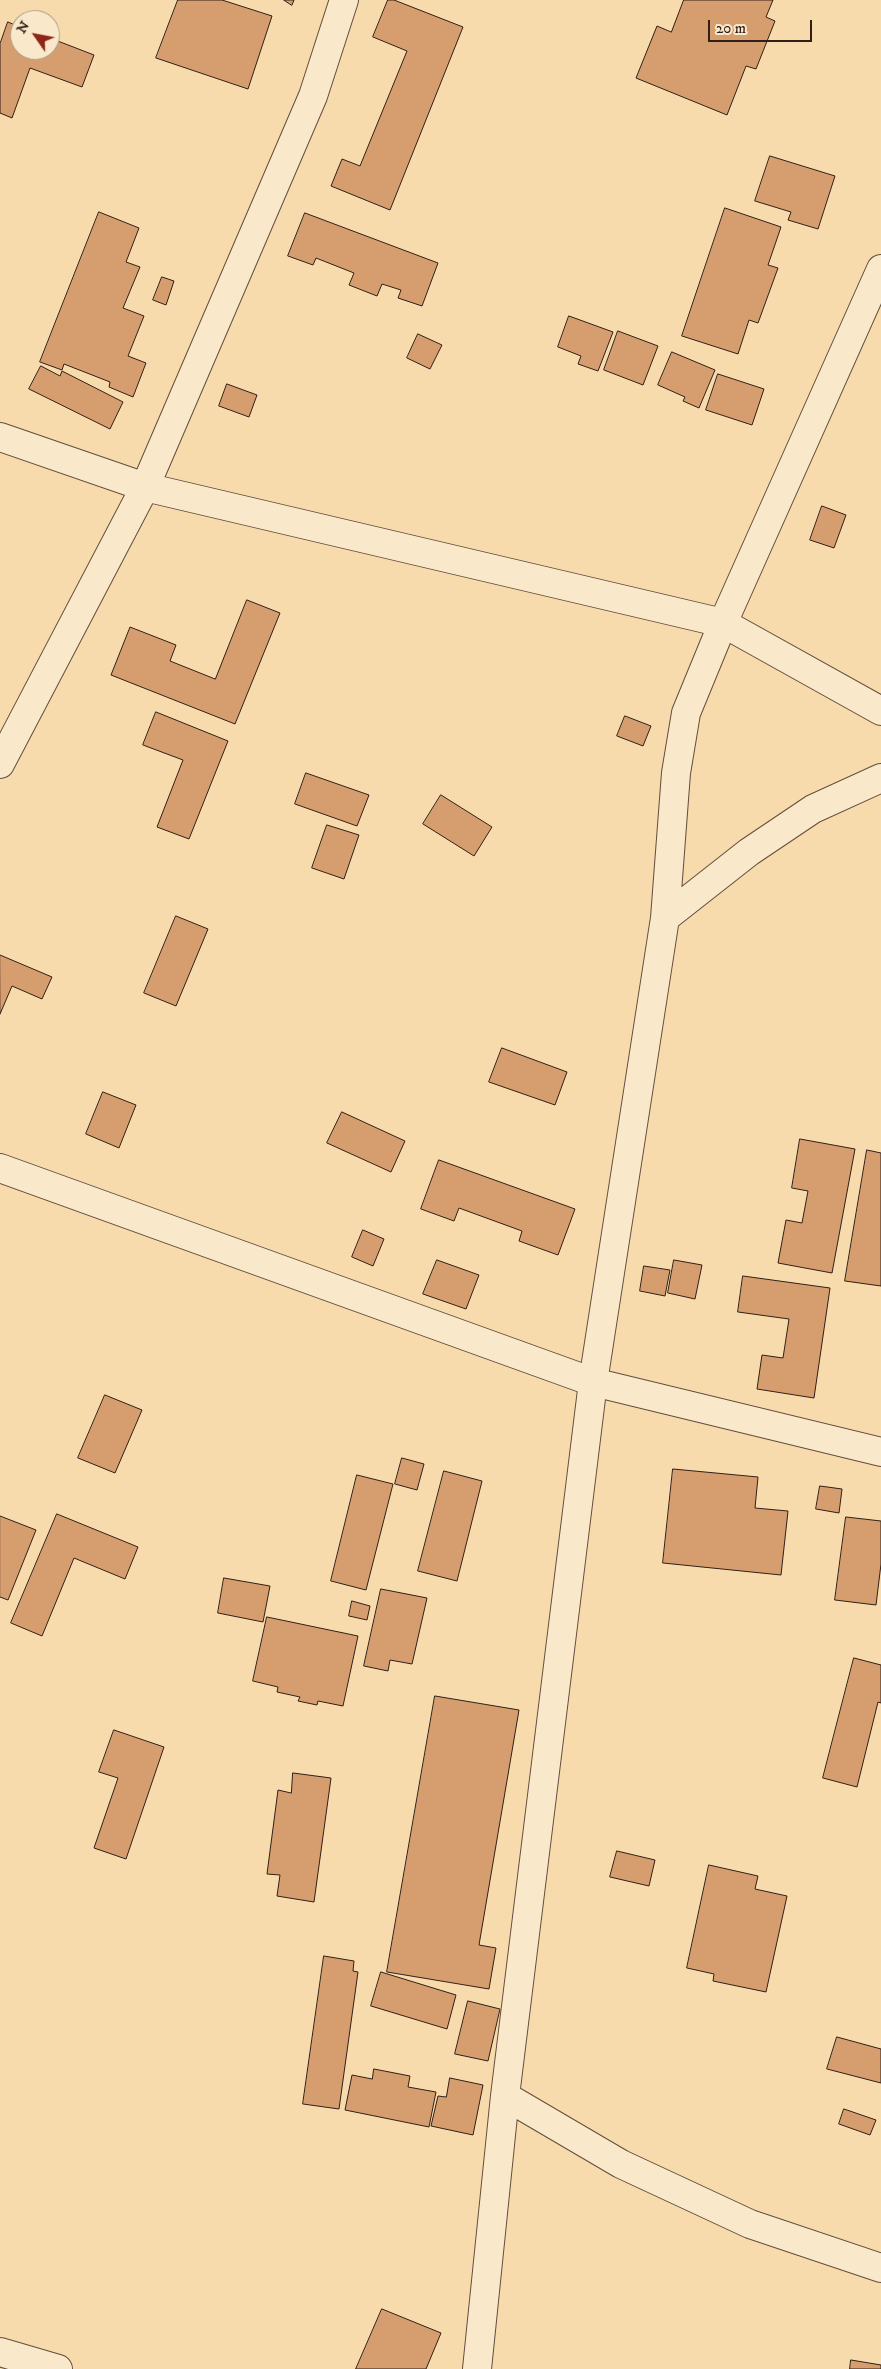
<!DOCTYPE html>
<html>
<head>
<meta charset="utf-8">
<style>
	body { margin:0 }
	#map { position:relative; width:881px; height:2369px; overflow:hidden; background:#f7dbad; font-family:"IM FELL DW Pica",serif }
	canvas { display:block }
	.north { position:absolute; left:10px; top:10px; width:50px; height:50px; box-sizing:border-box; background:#fae8ca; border:1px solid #aa9882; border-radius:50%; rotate:303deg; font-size:14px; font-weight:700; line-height:20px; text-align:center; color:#311f17 }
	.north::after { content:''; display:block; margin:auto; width:18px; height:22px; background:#8f2418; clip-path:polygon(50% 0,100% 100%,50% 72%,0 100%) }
	.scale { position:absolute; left:708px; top:20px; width:104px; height:22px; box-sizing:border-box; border:2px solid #311f17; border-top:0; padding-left:6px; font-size:15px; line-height:18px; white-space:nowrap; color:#311f17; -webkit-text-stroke:4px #fae8ca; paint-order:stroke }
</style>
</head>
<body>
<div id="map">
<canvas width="881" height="2369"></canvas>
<div class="north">N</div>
<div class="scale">20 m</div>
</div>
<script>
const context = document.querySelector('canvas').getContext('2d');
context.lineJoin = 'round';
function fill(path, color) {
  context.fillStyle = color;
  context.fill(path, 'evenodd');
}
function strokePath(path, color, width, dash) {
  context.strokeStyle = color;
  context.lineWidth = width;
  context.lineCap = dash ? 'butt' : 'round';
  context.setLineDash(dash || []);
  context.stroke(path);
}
const building = new Path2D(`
	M178,0H222L272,16L248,89L156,58Z
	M284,0H294L292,5Z
	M388,0H394L463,27L390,210L331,186L342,159L360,166L407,51L373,37Z
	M684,0H773L766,17L775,21L756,69L746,66L727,115L636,78L657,26L671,32Z
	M8,22L20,27V50H50V38L94,55L82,87L30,68L12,118L0,113V44Z
	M770,156L835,176L818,229L788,220L791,212L755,201Z
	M725,208L781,227L768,265L778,268L758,323L749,320L738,354L682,336Z
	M99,212L139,228L126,262L140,267L123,308L144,316L128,356L146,363L133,397L109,387L110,382L64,364L62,370L40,362Z
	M305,213L438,263L422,306L398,298L401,290L382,284L377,296L349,285L354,273L316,258L313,265L288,256Z
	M162,277L174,281L166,305L153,300Z
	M569,316L613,332L598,371L578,364L581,356L558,347Z
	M618,331L658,346L643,385L604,370Z
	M418,334L442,345L430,369L407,358Z
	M672,352L715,370L699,408L683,401L685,397L658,385Z
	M41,366L60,376L62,371L123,402L110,429L29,389Z
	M718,374L764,389L752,425L706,410Z
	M227,384L257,395L249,417L219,406Z
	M822,506L846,515L834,548L810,540Z
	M247,600L280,613L235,724L111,675L130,627L176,645L170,661L215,679Z
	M156,712L228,741L189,839L157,827L183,760L143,745Z
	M625,716L651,726L643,746L617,736Z
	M306,773L369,795L357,826L295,804Z
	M441,795L492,827L474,856L423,824Z
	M327,825L359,835L344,879L312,868Z
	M176,916L208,929L176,1006L144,993Z
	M0,955L52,977L42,999L12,986L0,1014Z
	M502,1048L567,1072L555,1105L489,1082Z
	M103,1092L136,1105L119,1148L86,1134Z
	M342,1112L405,1141L391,1172L327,1143Z
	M800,1139L855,1149L832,1273L778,1263L786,1220L802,1223L808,1191L792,1188Z
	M867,1150L881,1153V1286L845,1281Z
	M439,1160L575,1209L558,1255L519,1241L522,1231L459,1208L454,1221L421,1209Z
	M363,1230L384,1239L373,1266L352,1257Z
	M437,1260L479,1275L466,1309L423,1294Z
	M674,1260L702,1265L695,1299L668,1293Z
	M644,1266L670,1270L665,1296L640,1291Z
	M743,1276L830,1288L814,1398L757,1389L762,1355L783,1358L789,1319L738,1312Z
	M105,1395L142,1410L115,1473L78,1458Z
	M402,1458L424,1464L417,1490L395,1484Z
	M673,1469L758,1477L755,1508L788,1511L781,1575L663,1563Z
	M444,1471L482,1481L457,1581L418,1571Z
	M357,1475L393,1484L366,1590L331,1581Z
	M820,1486L842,1489L839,1513L816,1509Z
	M57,1514L138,1547L125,1579L74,1558L42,1636L11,1623Z
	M0,1516L36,1530L8,1600L0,1597Z
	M846,1517L881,1521V1564L876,1605L835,1600Z
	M224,1578L270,1586L263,1622L218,1613Z
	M381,1589L427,1598L412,1664L390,1660L388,1671L364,1666Z
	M352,1601L370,1606L367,1620L349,1616Z
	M267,1617L358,1636L343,1706L318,1701L317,1705L298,1701L300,1697L277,1692L278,1687L253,1681Z
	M854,1658L881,1665V1703L878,1702L857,1787L823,1778Z
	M435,1696L519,1710L479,1945L496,1948L489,1989L387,1972Z
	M114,1730L164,1747L126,1859L94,1848L118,1778L99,1772Z
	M293,1773L331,1778L314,1902L277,1896L280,1875L267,1874L278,1790L291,1793Z
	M617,1851L655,1860L649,1886L610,1877Z
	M709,1865L758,1876L755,1889L787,1896L766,1992L713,1981L714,1974L687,1968Z
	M324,1956L354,1961L353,1971L358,1972L339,2109L303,2104Z
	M381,1972L456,1995L447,2029L371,2006Z
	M468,2001L500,2009L488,2061L455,2054Z
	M837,2037L881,2049V2083L827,2069Z
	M374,2069L410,2076L408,2087L436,2092L429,2127L345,2110L352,2075L372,2079Z
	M450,2078L483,2085L473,2135L431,2126L438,2096L446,2097Z
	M844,2109L876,2120L870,2135L839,2124Z
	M382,2309L441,2333L426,2369H356Z
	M851,2360L881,2365V2369H850Z`);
const minor = new Path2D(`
	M0,437L145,487L723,623L881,711
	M0,764L145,487L313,96L344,0
	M665,918L749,852L813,809L881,778
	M0,1168L593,1382L881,1452
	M505,2096L621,2164L750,2224L881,2268
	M0,2352L58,2369
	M477,2369L505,2096L593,1382L665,918L676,773L686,713L723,623L881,269`);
fill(building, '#d69e6f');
strokePath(building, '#311f17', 1);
strokePath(minor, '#624e3c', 30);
strokePath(minor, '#fae8ca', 28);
</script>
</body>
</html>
